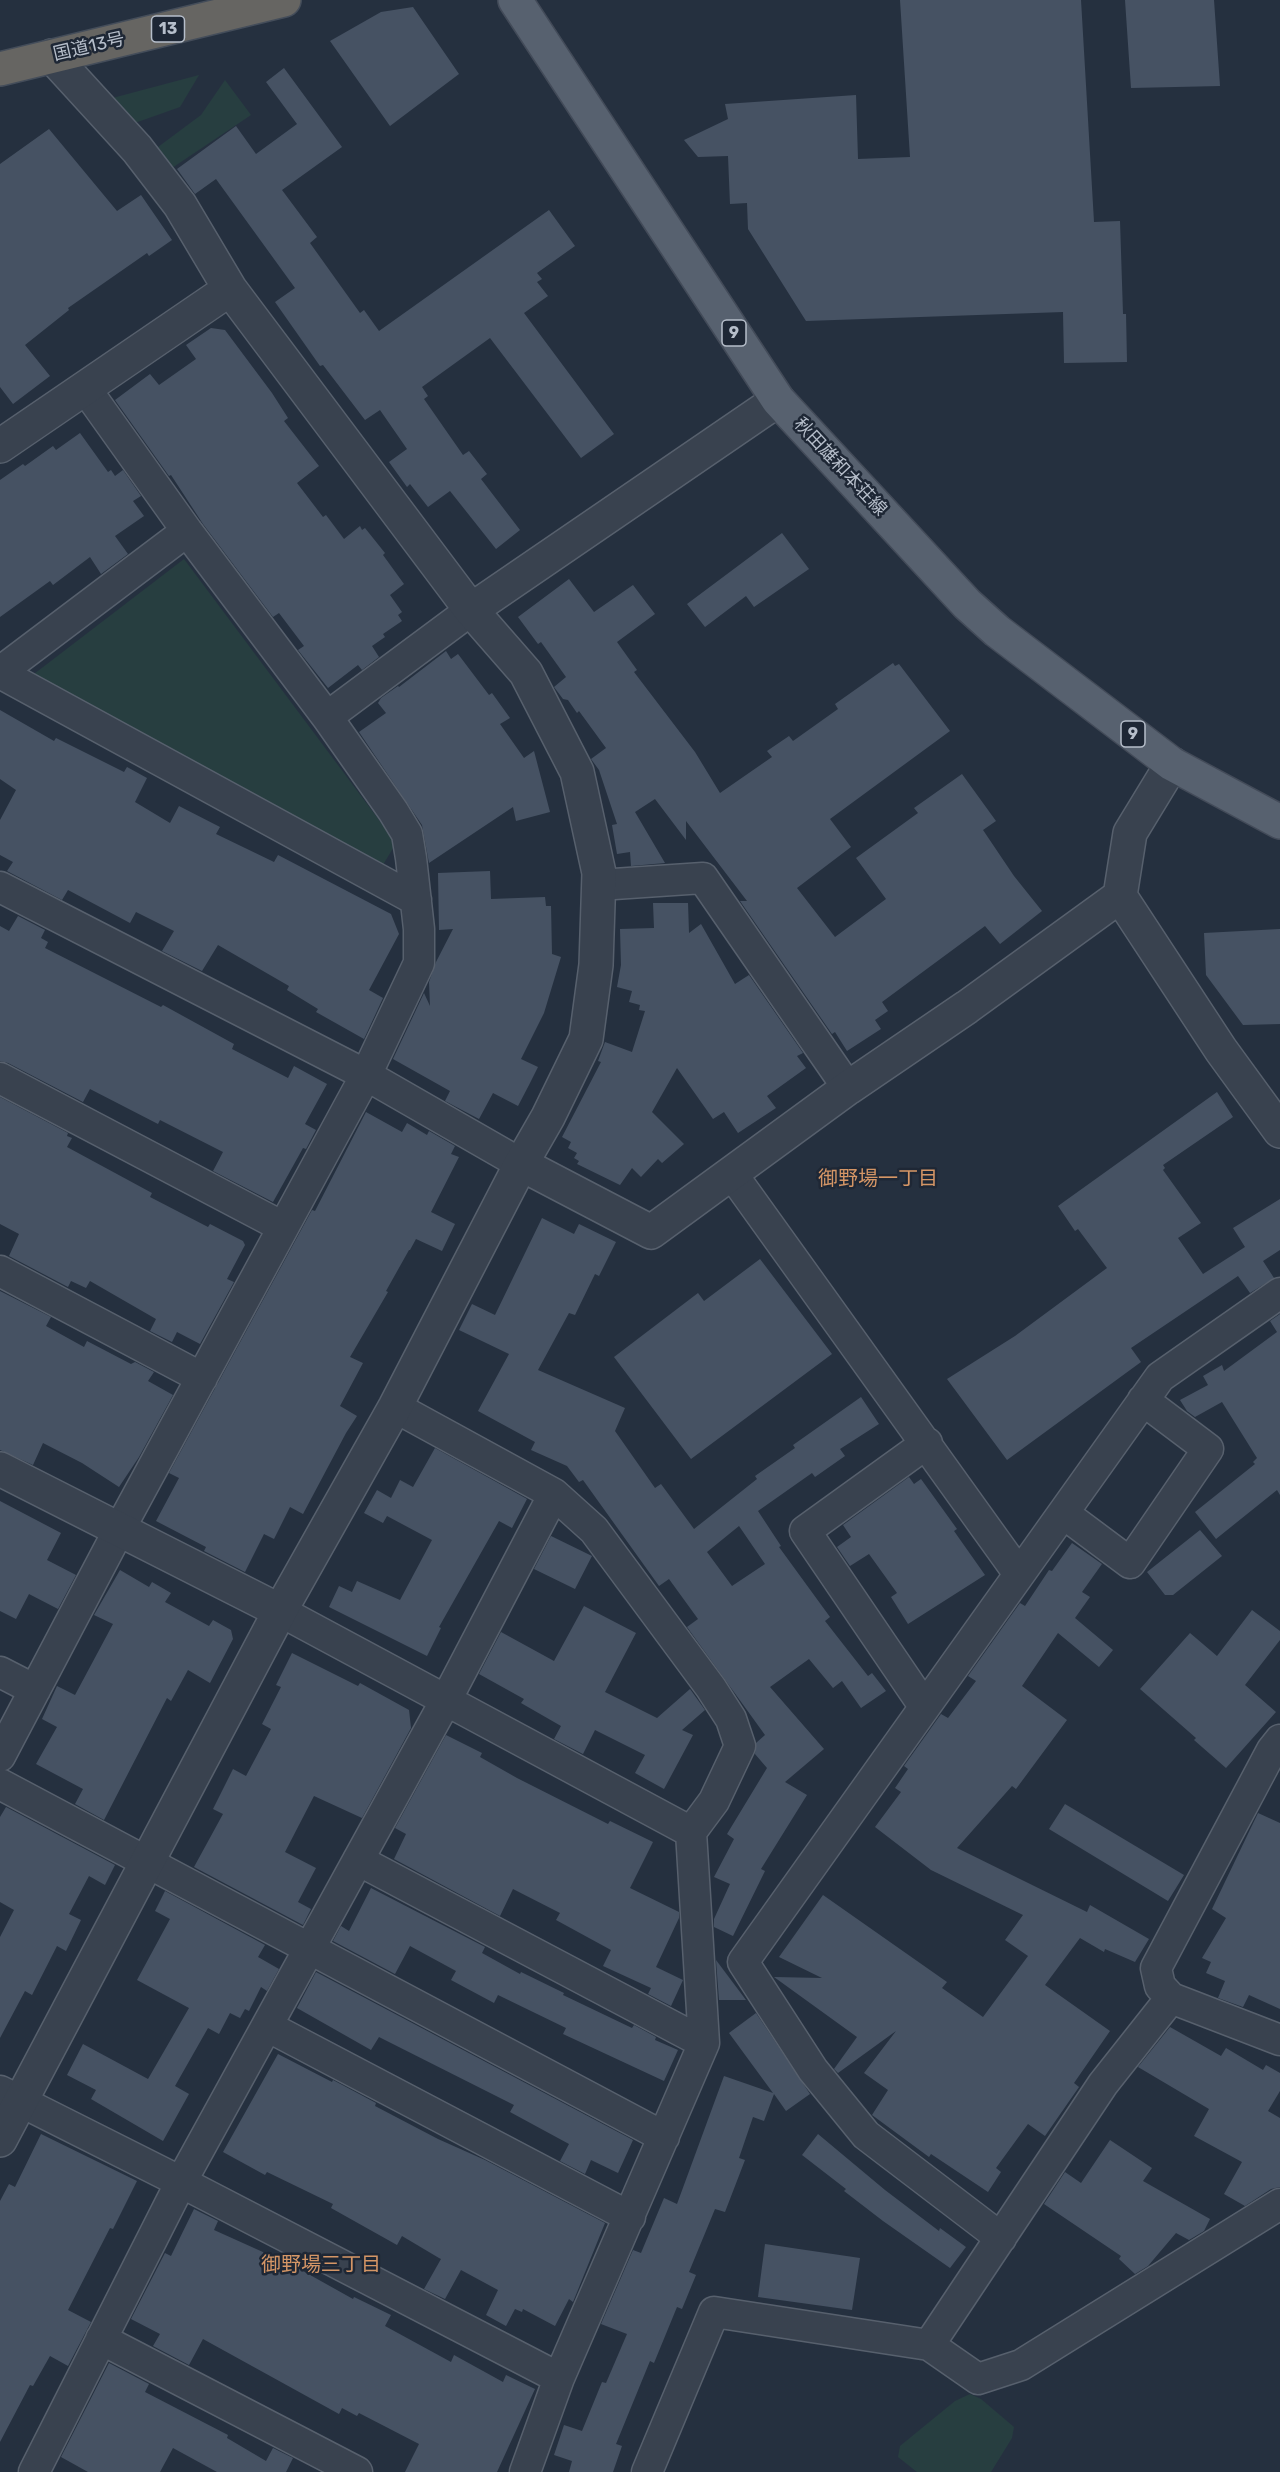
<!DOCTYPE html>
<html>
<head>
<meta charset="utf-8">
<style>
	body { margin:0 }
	canvas { display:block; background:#25303f }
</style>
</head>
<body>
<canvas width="1280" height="2472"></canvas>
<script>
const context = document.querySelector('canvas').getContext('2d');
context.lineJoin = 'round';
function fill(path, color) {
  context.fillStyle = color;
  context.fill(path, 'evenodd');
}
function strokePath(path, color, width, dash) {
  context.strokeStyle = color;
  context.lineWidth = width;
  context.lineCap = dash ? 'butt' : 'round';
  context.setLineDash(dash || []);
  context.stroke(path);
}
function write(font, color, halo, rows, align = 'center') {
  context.font = font + ' Rubik,"Noto Sans JP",sans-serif';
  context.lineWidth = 5;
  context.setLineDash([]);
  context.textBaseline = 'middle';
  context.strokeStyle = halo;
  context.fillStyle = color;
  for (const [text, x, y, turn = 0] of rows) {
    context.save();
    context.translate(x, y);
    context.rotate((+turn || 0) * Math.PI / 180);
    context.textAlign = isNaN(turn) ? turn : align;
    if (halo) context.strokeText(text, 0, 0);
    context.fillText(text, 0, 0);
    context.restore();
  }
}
const green = new Path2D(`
	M199,75L180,107L132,124L105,100Z
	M225,80L251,115L172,168L158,147L201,115Z
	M184,559L385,828L395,845L378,873L34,674Z
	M970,2394L981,2399L1014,2427L1012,2438L991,2472H917L898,2457L900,2446L955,2401Z`);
const building = new Path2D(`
	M900,0H1081L1094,222L1120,221L1123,314H1126L1127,362L1064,363L1063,312L806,321L748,229L747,203L730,204L728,156L698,157L684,140L728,119L725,104L856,95L858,159L910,157Z
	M1125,0H1214L1220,86L1131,88Z
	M413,7L459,74L390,126L330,41L381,12Z
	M284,68L342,147L282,190L317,237L310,243L360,313L364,310L379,331L549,210L575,246L537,273L542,279L537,282L548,296L524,313L614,434L581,458L490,338L422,387L428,396L424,399L463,455L469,451L487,474L481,479L520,530L496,549L450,491L428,507L410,484L407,487L389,462L407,449L380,410L365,420L323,365L320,366L275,302L295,288L216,179L195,194L177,169L236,126L256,154L297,124L266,82Z
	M49,129L117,211L141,195L172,240L149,256L147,253L68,308L69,310L25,345L50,376L13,404L0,387V164Z
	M211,328L225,330L272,393L288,418L284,421L319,466L297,483L323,517L326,515L344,539L360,526L362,530L365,528L385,553L383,555L404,584L390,595L402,612L398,615L402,621L383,634L385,637L372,646L379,657L362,670L358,665L328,688L298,650L304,646L279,613L273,617L203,524L171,475L169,476L115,400L150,374L159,385L196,359L186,345Z
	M80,433L108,472L111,470L115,476L123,470L141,496L133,501L144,516L115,536L128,554L101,574L90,557L53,585L50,581L0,617V480L23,464L25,466L53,446L56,450Z
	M782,533L809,569L754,607L746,596L705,627L687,604Z
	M569,579L594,612L633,585L655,614L617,642L637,670L634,672L695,752L720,793L772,757L767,751L789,736L793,741L838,709L835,704L893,663L895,666L899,664L950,731L830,819L851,847L797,888L835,937L886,899L856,858L918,813L914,808L962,774L996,821L983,830L1014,876L1042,911L1000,944L985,926L882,1002L888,1011L875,1020L881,1029L847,1051L835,1032L832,1034L740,901H747L686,821V840L655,799L635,812L665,863L631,866L630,852L617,854L612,825L617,824L599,770L591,759L606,748L579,711L577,713L568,700L563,699L554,687L566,677L541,642L538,644L518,617Z
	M446,651L451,659L458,654L489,695L492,693L510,718L500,724L524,758L534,751L550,812L516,821L513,807L429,863L422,825L359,732L386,713L378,703L381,698L398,686L399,687Z
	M0,710L54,741L56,738L124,772L127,767L147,778L135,802L170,823L179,806L220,827L216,834L274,862L278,855L391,914L399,934L369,990L383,998L364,1039L316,1012L318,1009L287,990L289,986L218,945L202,971L162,951L174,931L136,912L130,923L68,890L62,900L7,871L13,862L0,855V820L16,790L0,779Z
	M490,871L491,899L545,897L546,906H551L552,954L561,957L544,1013L521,1059L538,1067L529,1085L518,1106L493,1093L479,1119L445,1101L450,1091L393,1059L424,993L430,1006L429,982L436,962L453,929L439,930L438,873Z
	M653,903H688L689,933L701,924L735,984L749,975L803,1053L797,1056L806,1068L767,1096L776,1108L738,1133L724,1112L713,1119L677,1068L652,1112L684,1144L662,1163L658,1159L641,1177L632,1168L620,1185L577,1164L579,1161L574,1158L577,1153L568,1148L571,1142L562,1137L601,1062L598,1061L605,1042L632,1052L645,1011L639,1010L640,1005L629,1002L632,991L617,987L621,965L620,929L654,928Z
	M18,916L45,930L41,938L48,942L45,948L161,1007L163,1005L234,1044L232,1049L288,1078L294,1066L327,1084L305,1124L316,1130L306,1149L303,1148L273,1202L213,1171L223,1152L160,1120L158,1124L90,1089L83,1102L8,1063L0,1061V926L9,931Z
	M1280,929V1024L1243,1025L1206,975L1204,933Z
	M1217,1092L1233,1117L1163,1165L1165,1168L1163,1170L1201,1223L1178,1238L1203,1274L1245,1247L1233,1228L1280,1199V1250L1263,1261L1274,1278L1250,1293L1238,1276L1131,1348L1141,1362L1007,1460L947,1379L1015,1336L1107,1268L1078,1229L1075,1231L1058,1206Z
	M0,1097L68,1133L67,1136L72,1138L67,1147L152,1193L150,1197L208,1227L210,1224L243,1241L245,1245L227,1279L234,1282L200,1344L177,1332L172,1342L150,1331L156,1319L90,1281L86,1288L71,1281L68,1287L9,1256L19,1234L0,1224Z
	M366,1112L402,1132L407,1123L427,1135L429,1131L455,1146L451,1154L459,1157L431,1212L455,1224L442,1251L416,1239L410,1250H409L386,1291L388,1292L350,1357L363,1363L340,1406L357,1416L346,1433L303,1514L290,1507L274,1539L264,1534L245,1572L204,1551L206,1547L156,1521L179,1478L169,1473L312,1210L315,1211Z
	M542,1218L574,1234L579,1224L616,1242L599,1276L595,1274L575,1315L569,1313L538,1370L625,1408L615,1431L655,1488L661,1484L694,1529L757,1479L755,1476L795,1448L793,1445L861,1397L879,1424L840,1449L845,1456L815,1477L812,1473L758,1511L781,1546L779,1547L830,1617L825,1621L868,1676L872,1673L886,1691L861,1708L842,1681L833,1688L809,1659L770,1687L824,1749L785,1782L807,1795L761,1869L765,1871L733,1936L714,1927V1919L730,1884L714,1877L734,1839L727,1834L767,1768L755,1754L756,1743L765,1735L687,1627L698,1619L669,1579L659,1586L583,1480L579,1482L567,1466L531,1450L535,1442L478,1411L509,1354L459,1330L472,1304L495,1315ZM739,1526L765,1564L732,1586L707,1552Z
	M760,1259L832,1354L691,1459L614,1357L698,1293L704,1301Z
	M0,1291L51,1317L46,1326L84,1347L87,1341L131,1364L135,1362L154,1372L148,1381L173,1395L139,1457L119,1487L82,1463L43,1443L33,1465L0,1450Z
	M1280,1314V1495L1277,1490L1216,1539L1195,1512L1255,1464L1253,1462L1257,1458L1222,1402L1195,1417L1187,1411L1180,1400L1208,1385L1203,1376L1222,1365L1224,1371L1277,1332L1270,1321Z
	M435,1448L527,1499L512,1528L499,1521L439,1627L441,1628L427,1656L329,1607L339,1586L352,1592L357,1581L400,1600L432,1540L387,1516L383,1523L364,1513L377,1490L391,1498L400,1480L413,1487Z
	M909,1477L914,1484L921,1479L957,1529L954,1531L985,1575L908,1624L891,1597L897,1593L869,1554L850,1566L837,1547L851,1537L843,1525Z
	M0,1501L61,1533L47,1560L76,1575L58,1609L29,1594L16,1619L0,1611Z
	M1200,1530L1222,1556L1173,1595H1165L1147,1572Z
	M551,1536L592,1556L575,1589L534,1569Z
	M1072,1543L1102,1564L1082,1592L1090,1597L1075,1618L1113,1650L1099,1667L1058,1633L1022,1686L1067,1720L1016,1789L1012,1786L957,1848L1087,1912L1090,1905L1149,1939L1135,1962L1105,1949L1104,1952L1080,1938L1045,1985L1110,2031L1074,2083L1079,2087L1045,2136L1028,2124L996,2168L1001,2172L988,2192L931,2154L929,2157L872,2115L888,2090L864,2073L896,2031L838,2073L834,2069L857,2037L774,1977L822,1978L779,1957L823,1895L947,1982L942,1988L983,2017L1028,1956L1005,1940L1023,1915L931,1870L875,1827L901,1792L895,1788L908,1769L904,1766L941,1714L948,1718L976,1681L968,1676L1020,1603L1025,1606L1049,1570L1052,1571Z
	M120,1570L149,1587L152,1582L171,1593L165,1602L209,1626L213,1620L231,1630L233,1639L210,1683L188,1670L171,1701L167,1698L104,1820L75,1804L83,1789L36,1764L57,1727L42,1719L57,1686L75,1695L113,1624L94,1615Z
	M584,1606L636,1633L605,1692L657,1718L690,1689L705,1710L682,1730L693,1735L664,1789L635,1773L645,1755L595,1730L583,1754L554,1739L561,1726L521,1703L524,1699L479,1674L501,1632L554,1661Z
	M1252,1610L1280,1631V1640L1245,1685L1276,1712L1226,1768L1194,1740L1196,1738L1140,1689L1190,1633L1217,1656Z
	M292,1653L358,1686L360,1683L409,1710L411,1728L362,1818L314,1796L285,1852L316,1868L298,1902L311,1909L303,1925L194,1867L223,1814L213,1809L233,1769L246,1776L271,1729L262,1724L281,1687L276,1685Z
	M446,1735L482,1753L480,1757L517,1778L608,1824L610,1821L653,1842L630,1888L679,1912V1918L656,1967L683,1980L671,2006L648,1994L651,1988L603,1966L611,1950L556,1920L560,1913L513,1889L500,1916L394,1859L406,1834L395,1828Z
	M1065,1804L1184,1875L1168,1901L1049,1829Z
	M6,1807L115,1865L105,1885L89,1876L69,1914L81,1920L66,1951L57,1946L32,1995L25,1991L0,2038V1937L14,1910L0,1902V1817Z
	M1258,1813L1280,1823V2009L1249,1995L1243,2007L1218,1998L1225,1981L1206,1973L1211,1962L1202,1958L1226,1918L1212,1909Z
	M371,1888L485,1947L482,1953L520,1974L521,1972L564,1993L563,1995L632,2028L634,2025L656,2037L655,2040L678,2050L664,2081L563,2034L566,2028L498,1995L494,2003L451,1980L456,1971L410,1946L395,1974L333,1941L341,1926L349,1931Z
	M165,1891L265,1945L258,1957L279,1969L267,1991L261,1987L249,2011L245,2009L240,2018L230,2013L219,2034L208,2028L175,2086L189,2094L163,2141L91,2099L96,2090L67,2075L83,2044L148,2079L189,2008L137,1980L170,1919L155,1911Z
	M716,1960L746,2000H719Z
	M316,1972L633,2140L618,2173L591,2160L585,2174L560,2161L569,2144L510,2112L514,2105L379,2037L371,2050L297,2008Z
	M756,2013L810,2094L786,2111L774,2094L764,2121L753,2117L739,2158L745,2160L725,2212L715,2209L689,2272L696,2275L682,2309L677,2307L654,2363L650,2361L616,2444L622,2446L613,2472H569L572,2461L554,2455L564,2425L582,2431L602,2382L606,2383L627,2334L601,2324L633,2250L641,2253L664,2198L677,2204L724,2076L773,2093L729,2033Z
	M1170,2027L1221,2056L1226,2048L1263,2070L1266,2065L1280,2073V2091L1268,2111L1280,2118V2187L1271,2189L1245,2206L1224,2194L1242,2162L1194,2136L1209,2109L1138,2067Z
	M278,2054L332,2082L333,2080L376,2103L375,2106L438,2139L485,2160L605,2223L573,2302L569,2299L555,2326L523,2309L522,2312L515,2309L506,2326L486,2315L498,2290L461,2270L445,2299L424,2289L441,2259L439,2258L402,2236L397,2245L331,2208L333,2204L267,2172L265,2175L223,2152Z
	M41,2134L137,2181L113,2229L110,2228L68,2310L91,2322L68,2366L50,2356L33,2386L30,2385L0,2442V2201L9,2184L15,2187Z
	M818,2134L885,2190L939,2231L940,2228L966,2247L950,2268L883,2221L844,2191L846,2189L802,2155Z
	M1110,2140L1152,2168L1143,2181L1210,2219L1204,2231L1189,2240L1176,2233L1148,2266L1135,2274L1119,2259L1121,2256L1044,2204L1065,2172L1081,2183Z
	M194,2209L218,2221L214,2230L294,2266L353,2299L354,2297L391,2315L385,2326L451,2362L454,2355L503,2382L506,2375L535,2389L497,2472H405L419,2444L359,2413L357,2416L342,2408L339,2414L203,2339L189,2365L153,2346L160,2334L131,2319L165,2253L171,2256Z
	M765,2244L860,2258L852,2310L758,2297Z
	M109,2363L149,2384L145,2392L228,2435L227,2438L266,2461L273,2448L293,2458L286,2472H217L173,2448L160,2472H88L61,2457Z`);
const minor = new Path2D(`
	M0,672L187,531
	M0,673L416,900
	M327,717L471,610
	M599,885L703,878L848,1088
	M0,887L366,1075L521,1164
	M0,1078L283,1227
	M732,1174L1019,1574
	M0,1271L202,1378
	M395,1407L554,1494L594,1530L711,1688L731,1719L740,1746L714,1801L691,1832L704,2043L559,2378L525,2472
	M1063,1513L1130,1563L1208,1449L1143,1400
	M280,1611L691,1832
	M0,1672L35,1690
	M924,1706L805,1531L927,1443
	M1280,1740L1272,1750L1156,1968L1160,1986L1171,1998L1280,2040
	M0,1756L119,1530L366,1075L419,963V929L411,858L407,834L393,811L327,717L187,531L85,388
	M0,1784L664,2137
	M358,1860L704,2043
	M267,2026L630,2217
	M0,2091L181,2182L559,2378
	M1001,2238L866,2135L813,2070L743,1962L1160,1377L1280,1293
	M101,2339L357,2472
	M929,2345L1103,2084L1171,1998
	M34,2472L181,2182L445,1702L554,1494
	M647,2472L714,2312L929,2345L978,2379L1021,2365L1280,2204`);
const tertiary = new Path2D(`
	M0,446L230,289
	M471,610L778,400
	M1172,764L1130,833L1120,896L1221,1050L1280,1131
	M521,1164L651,1232L848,1088L967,1007L1120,896
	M0,1469L280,1611
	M0,2140L280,1611L395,1407L521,1164L548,1117L586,1039L596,965L599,873L577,772L526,673L471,610L230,289L180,205L137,149L52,56`);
const primary = new Path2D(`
	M515,0L778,400L967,604L997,631L1172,764L1280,822`);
const trunk = new Path2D(`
	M0,69L284,0`);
const shields = [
	[168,29,33],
	[734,333,24],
	[1133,734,24]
];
const shieldNames = [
	["13",168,29],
	["9",734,333],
	["9",1133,734]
];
const streetNames = [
	["国道13号",89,47,-13],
	["秋田雄和本荘線",840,467,47]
];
const neighbourhoodNames = [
	["御野場一丁目",878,1179],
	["御野場三丁目",321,2265]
];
fill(green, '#273e40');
fill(building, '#465263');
strokePath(minor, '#57606d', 33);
strokePath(tertiary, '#57606d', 36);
strokePath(primary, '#434b59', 36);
strokePath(trunk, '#444d5a', 36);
strokePath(minor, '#39424f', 30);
strokePath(tertiary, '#39424f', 33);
strokePath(primary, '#57616f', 33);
strokePath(trunk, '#666562', 33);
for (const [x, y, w] of shields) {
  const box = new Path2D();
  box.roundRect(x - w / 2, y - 13, w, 26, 4.5);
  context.fillStyle = '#1e2735';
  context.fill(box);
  strokePath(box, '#b6beca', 1.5);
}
write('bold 16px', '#b6beca', null, shieldNames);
write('18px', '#b6beca', '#1e2735', streetNames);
write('20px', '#d59666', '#1e2735', neighbourhoodNames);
</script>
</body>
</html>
